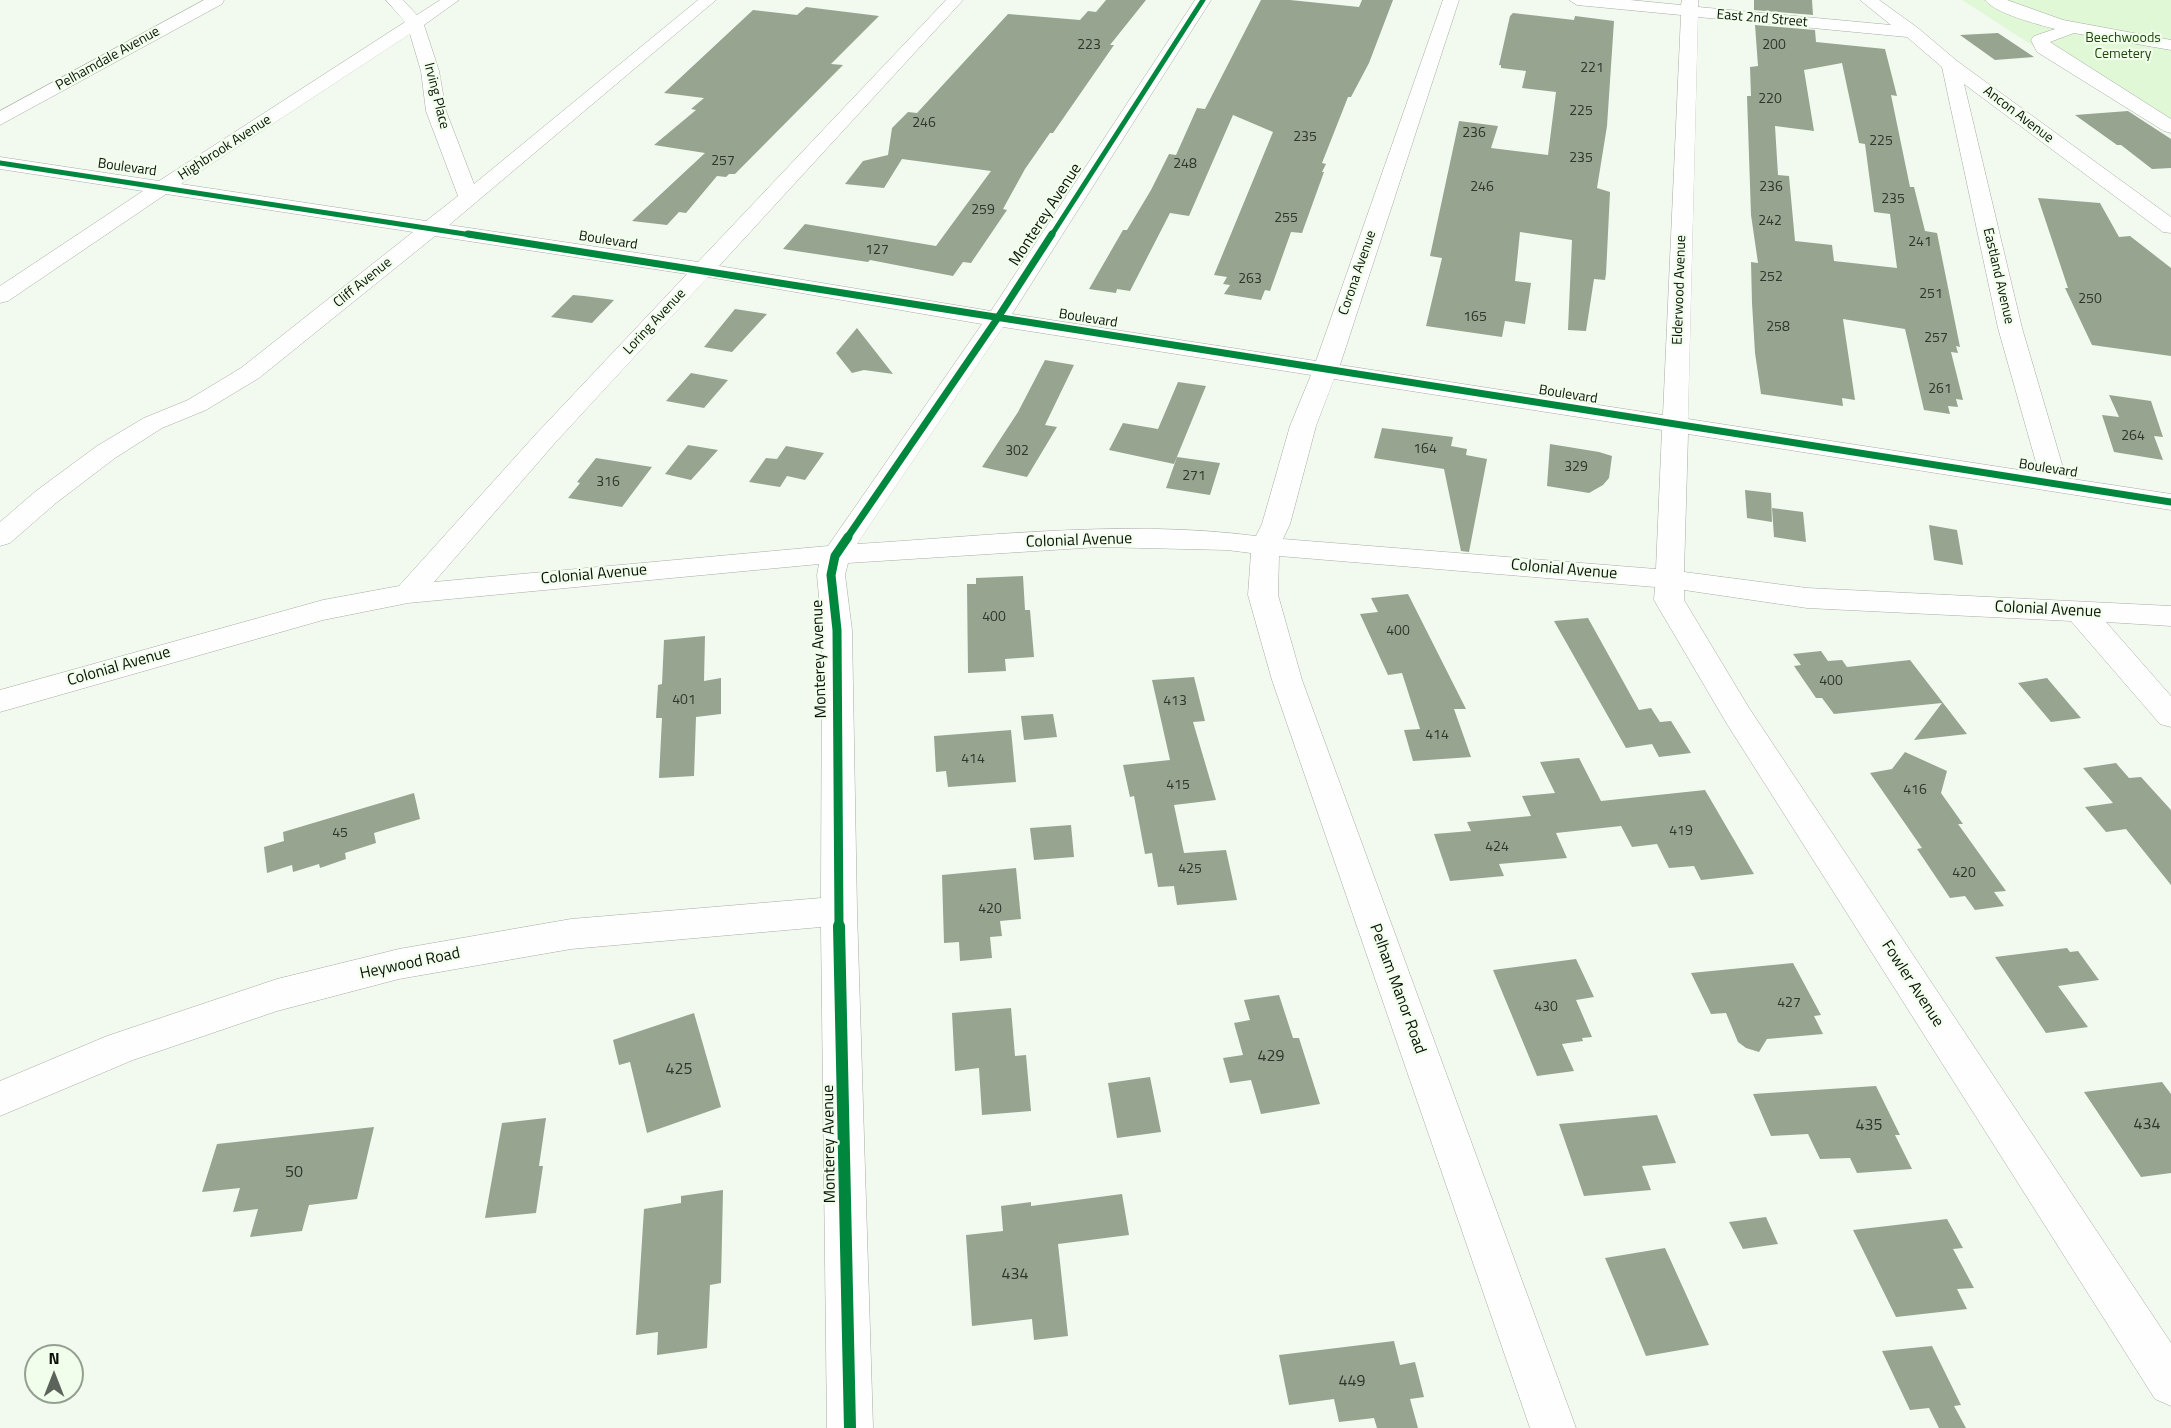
<!DOCTYPE html>
<html>
<head>
<meta charset="utf-8">
<style>
	body { margin:0 }
	#map { position:relative; width:2171px; height:1428px; overflow:hidden; background:#f2faef; font-family:"Titillium Web",sans-serif }
	canvas { display:block }
	.north { position:absolute; left:24px; top:1344px; width:60px; height:60px; box-sizing:border-box; background:#f0feeb; border:2px solid #949f91; border-radius:50%; rotate:0deg; font-size:16px; font-weight:700; line-height:24px; text-align:center; color:#0b1109 }
	.north::after { content:''; display:block; margin:auto; width:21px; height:27px; background:#5c635a; clip-path:polygon(50% 0,100% 100%,50% 72%,0 100%) }
</style>
</head>
<body>
<div id="map">
<canvas width="2171" height="1428"></canvas>
<div class="north">N</div>
</div>
<script>
const context = document.querySelector('canvas').getContext('2d');
context.lineJoin = 'round';
function fill(path, color) {
  context.fillStyle = color;
  context.fill(path, 'evenodd');
}
function strokePath(path, color, width, dash) {
  context.strokeStyle = color;
  context.lineWidth = width;
  context.lineCap = dash ? 'butt' : 'round';
  context.setLineDash(dash || []);
  context.stroke(path);
}
function write(font, color, halo, rows, align = 'center') {
  context.font = font + ' "Titillium Web",sans-serif';
  context.lineWidth = 4.5;
  context.setLineDash([]);
  context.textBaseline = 'middle';
  context.strokeStyle = halo;
  context.fillStyle = color;
  for (const [text, x, y, turn = 0] of rows) {
    context.save();
    context.translate(x, y);
    context.rotate((+turn || 0) * Math.PI / 180);
    context.textAlign = isNaN(turn) ? turn : align;
    if (halo) context.strokeText(text, 0, 0);
    context.fillText(text, 0, 0);
    context.restore();
  }
}
const green = new Path2D(`
	M1962,0H2171V135Z`);
const building = new Path2D(`
	M1106,0H1146L1110,45H1114L1053,133H1050L1025,169L1003,209L1007,210L971,263L963,262L953,276L870,260L868,262L783,249L805,224L936,246L991,171L902,159L884,188L845,184L863,161L888,155L892,128L908,112L917,113L1008,14L1080,20L1088,11L1096,12Z
	M1261,0H1290L1359,7L1362,0H1393L1369,63L1351,97H1348L1322,163L1326,164L1322,172H1324L1302,233L1291,232L1270,291L1265,290L1261,300L1224,294L1230,285L1223,284L1227,277L1214,275L1273,132L1233,115L1189,216L1170,213L1130,291L1117,289L1116,293L1089,289L1123,230H1127L1151,190L1169,154L1176,155L1197,108L1205,109Z
	M1754,0H1812L1813,15L1754,10Z
	M806,7L879,16L831,64L843,65L735,174H729L726,177L717,176L686,213L679,212L667,225L632,221L705,153L654,145L696,110L691,109L704,98L664,93L753,10L797,15Z
	M1513,13L1574,20L1575,16L1614,21L1607,126L1597,188L1610,192L1606,274L1605,280L1594,279L1586,331L1568,330L1572,240L1520,232L1515,281L1531,283L1525,324L1505,321L1502,337L1426,326L1442,258L1430,256L1459,121L1498,126L1491,148L1548,155L1556,92L1522,88L1526,71L1501,68V65H1499L1510,16Z
	M1755,25L1815,30L1816,42L1885,49L1897,96L1891,95L1910,187H1914L1925,231L1937,233L1960,347L1956,346L1958,353L1951,352L1963,400L1956,399L1958,407L1948,406L1950,414L1924,410L1905,329L1843,319L1855,400L1842,398L1843,406L1761,394L1755,353L1752,303L1751,262L1758,263L1751,215L1747,96H1751L1750,67L1758,66ZM1842,63L1859,143L1865,144L1874,212L1890,214L1897,268L1834,261L1832,245L1795,241L1789,176L1778,175L1775,126L1814,131L1804,70Z
	M1998,33L2034,57L1995,60L1960,35Z
	M2128,111L2171,139V168L2152,169L2121,145H2117L2075,115Z
	M2038,198L2100,203L2119,237L2130,236L2171,268V356L2092,345L2065,288H2068Z
	M573,295L584,296L614,300L592,323L551,317Z
	M735,309L767,314L732,352L704,347Z
	M857,328L893,374L864,370L852,373L836,353Z
	M1045,360L1074,365L1045,425L1057,427L1027,477L982,467L1018,412Z
	M691,373L728,380L704,408L666,401Z
	M1178,382L1206,386L1174,464L1109,450L1123,423L1158,429Z
	M2109,395L2151,401L2163,437L2154,436L2163,460L2114,452L2102,415L2119,417Z
	M1382,428L1453,437L1451,446L1467,449L1466,455L1487,459L1469,552L1461,551L1444,469L1374,458Z
	M1550,444L1599,452L1612,456L1609,478L1603,485L1589,493L1547,486Z
	M688,445L718,450L691,480L665,474Z
	M786,446L824,453L805,480L787,476L780,487L749,482L766,458L777,459Z
	M1177,457L1220,463L1210,495L1166,488Z
	M596,458L652,467L622,507L568,498L580,483L577,482Z
	M1745,490L1771,493L1772,522L1747,518Z
	M1772,508L1803,512L1806,542L1774,537Z
	M1929,525L1957,530L1963,565L1934,560Z
	M1023,576L1025,610H1030L1034,657L1005,659L1006,671L968,673L967,584H976V578Z
	M1408,594L1466,709H1454L1471,757L1413,761L1404,730L1420,729L1402,673L1388,675L1360,614L1378,612L1371,598Z
	M1588,618L1639,710L1651,708L1660,722L1671,721L1691,753L1659,757L1652,744L1626,748L1554,621Z
	M705,636L704,681L721,678V714L696,717L694,776L659,778L662,718H656L658,685L662,684L664,640Z
	M1821,651L1828,661L1842,660L1847,667L1910,660L1967,734L1914,740L1942,703L1834,714L1822,698H1816L1794,666L1801,665L1793,654Z
	M1194,677L1205,721L1193,722L1216,800L1174,805L1184,853L1226,850L1237,900L1177,905L1174,886L1158,887L1152,853L1145,854L1134,796L1130,797L1123,765L1170,760L1152,680Z
	M2047,678L2081,718L2051,722L2018,683Z
	M1053,714L1057,737L1024,740L1021,716Z
	M1011,730L1016,782L948,787L946,771L936,772L934,736Z
	M1905,752L1947,771L1941,793L1963,824H1958L2006,891L1994,892L2004,906L1975,910L1965,896L1950,898L1917,849L1922,848L1870,773L1892,769Z
	M1579,758L1601,801L1705,790L1754,874L1701,880L1694,866L1669,868L1657,844L1632,847L1621,826L1556,833L1567,858L1499,864L1504,876L1450,881L1434,834L1471,831L1467,822L1531,816L1522,796L1555,793L1540,762Z
	M2116,763L2129,778L2141,777L2171,810V885L2126,829L2106,832L2085,807L2113,803L2083,768Z
	M414,793L420,819L374,833L376,843L345,853L346,859L320,868L319,864L293,872L292,865L267,873L264,847L284,841L283,832Z
	M1071,825L1074,857L1034,860L1030,828Z
	M1016,868L1021,919L1000,921L1002,936L990,937L992,958L960,961L959,942L944,943L942,875Z
	M2067,948L2070,952L2078,951L2099,980L2058,986L2088,1027L2046,1033L1995,957Z
	M1576,959L1594,997L1576,1000L1592,1037L1582,1038L1583,1041L1562,1044L1574,1071L1537,1076L1493,970Z
	M1793,963L1821,1015L1814,1016L1823,1034L1767,1039L1759,1052L1746,1048L1738,1042L1726,1013L1711,1014L1691,973Z
	M1279,995L1293,1038H1299L1320,1104L1261,1114L1251,1080L1230,1083L1223,1058L1243,1055L1234,1023L1250,1020L1244,1000Z
	M1011,1008L1015,1056L1026,1055L1031,1111L982,1115L979,1068L955,1071L952,1013Z
	M694,1013L721,1107L647,1133L630,1062L619,1065L613,1040Z
	M1150,1077L1161,1132L1117,1138L1108,1083Z
	M2162,1082L2171,1094V1173L2141,1177L2084,1092Z
	M1876,1086L1900,1135H1895L1912,1169L1857,1173L1850,1158L1820,1159L1808,1134L1771,1136L1753,1094Z
	M1657,1115L1676,1163L1642,1166L1651,1190L1584,1196L1559,1124Z
	M546,1118L539,1166H543L536,1213L485,1218L502,1123Z
	M374,1127L357,1199L309,1205L302,1231L250,1237L258,1209L233,1212L240,1188L202,1192L217,1144Z
	M723,1190L721,1283L710,1285L707,1348L657,1355L658,1332L636,1335L644,1209L681,1203V1196Z
	M1122,1194L1129,1235L1058,1244L1068,1336L1034,1340L1032,1319L972,1326L966,1235L1003,1231L1001,1206L1031,1202V1206Z
	M1766,1217L1778,1244L1743,1249L1729,1222Z
	M1947,1219L1963,1248L1953,1249L1974,1288L1957,1289L1967,1309L1896,1317L1853,1230Z
	M1665,1248L1709,1345L1646,1356L1605,1258Z
	M1394,1341L1400,1365L1415,1362L1424,1397L1410,1399L1418,1428H1377L1374,1418L1339,1422L1334,1399L1289,1405L1279,1355Z
	M1932,1346L1961,1405L1954,1406L1966,1428H1939L1929,1408L1910,1410L1882,1351Z`);
const minor = new Path2D(`
	M204,0H224L222,4L0,125V111Z
	M386,0H403L417,15L440,0H459L424,25L439,71L446,111L474,184L698,0H716L449,225L698,262L946,0H963L719,266L991,311L1195,0H1211L1012,314L1316,361L1443,0H1459L1340,365L1663,415L1681,15L1577,5L1569,0H1630L1681,5L1682,0H1698V7L1891,25L1860,0H1879L1918,28L1957,61L2171,217V233L2163,232L1964,84L2022,328L2066,478L2171,494V510L1688,434L1684,572L1807,588L2171,606V626L2106,622L2171,696V727L2160,724L2071,621L1807,608L1684,590V600L1749,708L2171,1343V1406L2155,1399L1727,724L1654,600L1655,587L1279,556L1278,595L1302,680L1576,1428H1530L1272,680L1248,595L1251,553L1227,550L1099,547L848,563L845,575L852,630L857,911L873,1428H827L821,927L571,949L399,979L277,1011L133,1060L0,1116V1081L107,1036L277,979L399,949L571,919L821,898L822,630L817,575L819,564L408,603L323,620L0,712V690L323,600L399,586L537,433L687,274L435,236L259,378L206,410L162,428L115,458L56,503L10,543L0,546V522L36,491L97,446L144,418L188,400L241,368L413,232L166,194L8,301L0,303V286L143,191L0,169V157L159,181L405,22ZM1698,17L1907,37L1942,67L1998,328L2039,473L1688,419ZM410,34L421,71L426,111L458,196L426,221L181,184ZM708,277L982,324L828,546L434,582L555,443ZM1003,327L1311,375L1290,426L1262,524L1256,536C1125,519 989,536 857,544ZM1334,379L1662,430L1656,569L1283,539L1290,524L1316,426Z
	M1985,0H2007L2063,20L2171,40V50L2074,33L2050,42L2171,119V133L2164,131L2037,52L2031,40L2034,36L2055,29C2037,24 1996,14 1985,0Z`);
const cyclewayFar3 = new Path2D(`
	M0,163L478,236
	M1051,236L1203,0`);
const cyclewayFar2 = new Path2D(`
	M468,234L2171,502
	M847,538L997,319L1052,234`);
const cyclewayFar1 = new Path2D(`
	M839,927L837,630L831,575L835,556L848,537`);
const cycleway = new Path2D(`
	M839,926L850,1428`);
const farStreetnames = [
	["East 2nd Street",1762,19,5],
	["Pelhamdale Avenue",108,59,-29],
	["Irving Place",436,96,76],
	["Ancon Avenue",2018,115,37],
	["Highbrook Avenue",225,148,-33],
	["Boulevard",127,168,8],
	["Boulevard",608,241,9],
	["Corona Avenue",1358,273,-71],
	["Eastland Avenue",1998,276,77],
	["Cliff Avenue",363,283,-39],
	["Elderwood Avenue",1680,290,-88],
	["Boulevard",1088,319,9],
	["Loring Avenue",655,322,-47],
	["Boulevard",1568,395,9],
	["Boulevard",2048,469,9]
];
const farParknames = [
	["Beechwoods",2123,39],
	["Cemetery",2123,55]
];
const numberNames = [
	["223",1089,46],
	["200",1774,46],
	["221",1592,69],
	["220",1770,100],
	["225",1581,112],
	["246",924,124],
	["236",1474,134],
	["235",1305,138],
	["225",1881,142],
	["235",1581,159],
	["257",723,162],
	["248",1185,165],
	["246",1482,188],
	["236",1771,188],
	["235",1893,200],
	["259",983,211],
	["255",1286,219],
	["242",1770,222],
	["241",1920,243],
	["127",877,251],
	["252",1771,278],
	["263",1250,280],
	["251",1931,295],
	["250",2090,300],
	["165",1475,318],
	["258",1778,328],
	["257",1936,339],
	["261",1940,390],
	["264",2133,437],
	["164",1425,450],
	["302",1017,452],
	["329",1576,468],
	["271",1194,477],
	["316",608,483],
	["400",994,618],
	["400",1398,632],
	["400",1831,682],
	["401",684,701],
	["413",1175,702],
	["414",1437,736],
	["414",973,760],
	["415",1178,786],
	["416",1915,791],
	["419",1681,832],
	["45",340,834],
	["424",1497,848],
	["425",1190,870],
	["420",1964,874],
	["420",990,910],
	["427",1789,1004],
	["430",1546,1008]
];
const streetNames = [
	["Monterey Avenue",1046,215,-57],
	["Colonial Avenue",1079,541,-2],
	["Colonial Avenue",1564,570,5],
	["Colonial Avenue",594,575,-5],
	["Colonial Avenue",2048,610,3],
	["Monterey Avenue",820,659,-92],
	["Colonial Avenue",119,667,-16],
	["Heywood Road",410,964,-12],
	["Fowler Avenue",1912,984,57],
	["Pelham Manor Road",1397,989,70],
	["Monterey Avenue",830,1144,-91]
];
const nearNumbernames = [
	["429",1271,1057],
	["425",679,1070],
	["434",2147,1125],
	["435",1869,1126],
	["50",294,1173],
	["434",1015,1275],
	["449",1352,1382]
];
fill(green, '#e0f8d6');
fill(building, '#97a490');
strokePath(minor, '#a7aca4', 1);
fill(minor, '#fdfefd');
strokePath(cyclewayFar3, '#00873e', 5);
strokePath(cyclewayFar2, '#00873e', 7);
strokePath(cyclewayFar1, '#00873e', 9);
strokePath(cycleway, '#00873e', 12);
write('14px', '#0b1109', '#f0feeb', farStreetnames);
write('14px', '#22460e', '#f0feeb', farParknames);
write('14px', '#2e362b', null, numberNames);
write('16px', '#0b1109', '#f0feeb', streetNames);
write('16px', '#2e362b', null, nearNumbernames);
</script>
</body>
</html>
